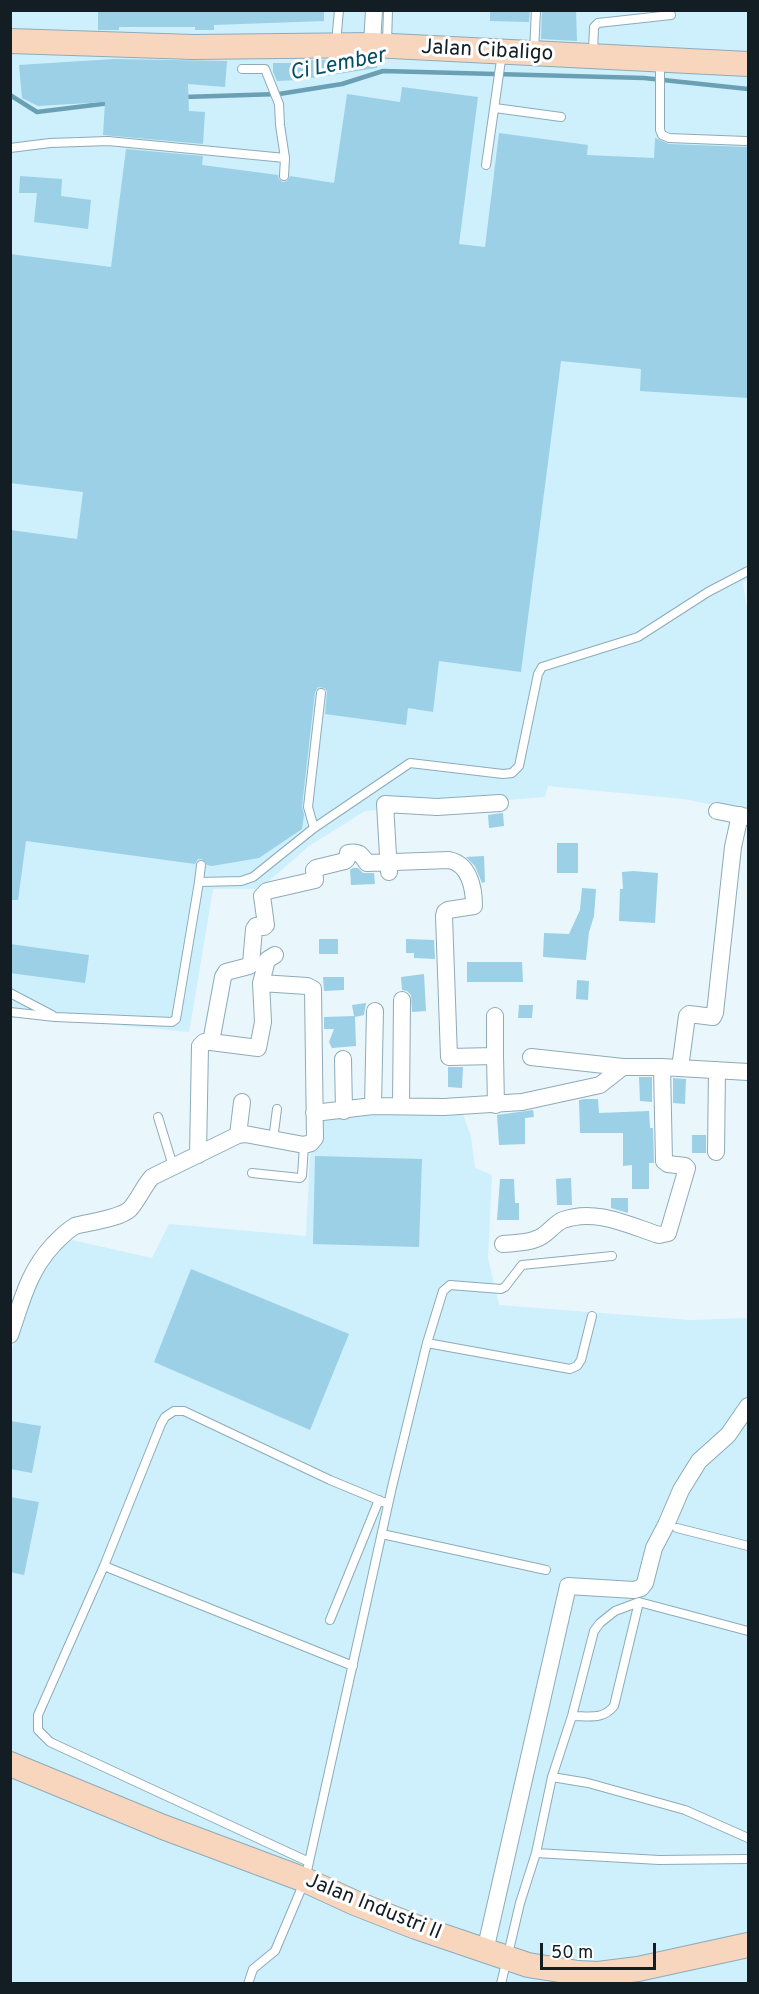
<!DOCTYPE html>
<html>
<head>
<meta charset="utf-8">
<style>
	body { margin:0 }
	#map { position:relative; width:759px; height:1994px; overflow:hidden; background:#e9f6fb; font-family:Overpass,sans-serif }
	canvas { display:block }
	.frame { position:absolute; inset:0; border:12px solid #121e23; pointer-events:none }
	.scale { position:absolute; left:540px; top:1943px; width:116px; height:27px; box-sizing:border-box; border:3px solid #121e23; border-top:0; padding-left:8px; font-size:18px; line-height:21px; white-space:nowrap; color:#121e23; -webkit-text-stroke:4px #fff; paint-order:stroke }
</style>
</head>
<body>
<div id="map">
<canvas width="759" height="1994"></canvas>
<div class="frame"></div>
<div class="scale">50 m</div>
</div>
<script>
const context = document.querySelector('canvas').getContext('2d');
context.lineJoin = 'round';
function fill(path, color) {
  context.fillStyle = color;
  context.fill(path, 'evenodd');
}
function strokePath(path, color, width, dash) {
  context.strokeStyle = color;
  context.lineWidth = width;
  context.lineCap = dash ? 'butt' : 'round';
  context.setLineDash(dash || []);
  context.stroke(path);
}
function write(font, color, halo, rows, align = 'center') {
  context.font = font + ' Overpass,sans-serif';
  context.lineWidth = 6;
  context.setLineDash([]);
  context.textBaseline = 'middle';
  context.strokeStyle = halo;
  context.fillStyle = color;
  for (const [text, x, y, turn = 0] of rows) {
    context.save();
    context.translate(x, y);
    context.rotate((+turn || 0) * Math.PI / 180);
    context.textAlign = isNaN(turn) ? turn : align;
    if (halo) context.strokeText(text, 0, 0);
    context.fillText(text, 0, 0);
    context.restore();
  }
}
const built = new Path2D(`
	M10,11H748V579L743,583L748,614V812L684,799L548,786L545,797L365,811L309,846L270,880L255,889H213L189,1032L11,1015Z
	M371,1110L462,1111L471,1137L475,1168L492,1175L488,1258L499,1305L691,1320L748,1318V1983L11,1984V1352L33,1283L67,1239L152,1258L169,1224L306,1236L310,1155L319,1139L318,1117Z`);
const stream = new Path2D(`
	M10,95L37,112L110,103
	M184,97L279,94L342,84L383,71L644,78L748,89`);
const building = new Path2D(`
	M98,10H324V21L214,25V30H195V27H119V30H98Z
	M490,10H530L529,22L490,21Z
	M542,10H576L577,41L541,39Z
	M113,59L227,61L225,87L188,84L189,111L205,112L203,144L103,135L105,102L38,106L22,98L19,65Z
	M376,59L377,68L299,80L277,81L273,72V63H296V60Z
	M402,87L478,97L459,244L485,247L499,133L588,145L587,155L654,158L655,138L669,144L748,147V398L640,391L641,369L561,361L521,672L439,661L433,712L408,708L406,725L325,714L327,691L324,688L318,687L315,692L302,806L304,815L302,829L259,858L212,866L207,865L202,859H198L195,864L26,841L18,900H10V530L77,539L83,492L10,483V254L111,267L126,149L203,156L202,165L278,175L279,179L283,182L287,181L290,176L334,183L347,94L400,102Z
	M20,176L62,179L61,196L91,200L88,229L34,222L37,193H19Z
	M501,813H503L504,826L489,828L488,815Z
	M557,843H578V873H557Z
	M484,856L485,882L482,883L475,866L466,857Z
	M353,868H358L363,873H374L375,884L351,885L350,870Z
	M633,871L658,873L655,923L619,921L620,889H623L622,872Z
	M582,888L596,889L594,916L589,932L586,960L543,957L544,933L569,934L580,910Z
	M319,939H338V954H319Z
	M406,939L434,940L435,959L414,958V953H406Z
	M10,944L89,955L85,983L10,973Z
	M467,962H522L523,982H467Z
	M424,974L426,1011L412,1012L411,995L407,991L402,990L401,977Z
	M323,977H344V990L324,991Z
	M577,980L589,981L588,1000L576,999Z
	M366,1003L364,1015L355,1017L356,1046L332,1048L329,1042L334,1029H324V1017L354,1016L352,1005Z
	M519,1005H533L532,1018H518Z
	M448,1067H463L462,1088L448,1087Z
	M639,1077H652V1102L640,1101Z
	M673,1078L686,1079L685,1104L673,1103Z
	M585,1099H598L599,1113L649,1111L650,1128H653L654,1163H649V1189H632V1165L623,1166V1133H580L579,1100Z
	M533,1110L534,1117L525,1118V1144L499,1145L497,1115Z
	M692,1135H706V1153H692Z
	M315,1156L422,1159L419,1247L313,1244Z
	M571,1178L572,1205H557L556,1179Z
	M500,1179H514L515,1203H519V1220H497Z
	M611,1198H628V1213L611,1208Z
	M191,1269L349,1334L310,1430L154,1362Z
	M10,1421L41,1426L32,1473L10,1469Z
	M10,1497L39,1502L24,1575L10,1572Z`);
const lane = new Path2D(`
	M336,43L339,10
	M387,43L388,10
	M534,52L536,10
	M593,53L594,27L598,23L671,15
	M660,62V130L662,135L669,138L746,141
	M242,69H265L279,104L280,125L285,158L284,176
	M495,108L561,117
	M10,148L50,143L108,141L285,158
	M486,165L502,53
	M314,828L308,807L321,693
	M199,882L201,865
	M10,993L52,1015
	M10,1012L55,1017L172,1022L176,1019L199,882L241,881L253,877L314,828L410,763L503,774L512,773L519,766L538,674L542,667L638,637L708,592L748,571
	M158,1117L173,1166
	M273,1140L277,1109
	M252,1173L300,1178L302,1176L304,1145
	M427,1343L570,1369L577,1366L581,1360L592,1316
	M677,1528L748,1546
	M382,1534L546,1570
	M104,1566L38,1715V1730L50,1742L309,1862
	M330,1620L379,1500
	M353,1666L104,1566L161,1424L165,1417L174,1411H184L330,1480L388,1504
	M572,1716C589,1716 603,1720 614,1706L639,1602
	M552,1777L588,1783L685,1810L748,1838
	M536,1853L659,1860L748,1859
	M248,1984L253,1969L275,1951L305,1880L392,1487L427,1343L443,1291L450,1285L501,1289L505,1287L522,1265L612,1256
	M501,1984L520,1903L536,1853L552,1777L572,1716L594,1631L600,1623L615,1611L639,1602L748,1631`);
const street = new Path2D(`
	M372,45L374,10
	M717,811L748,817
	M389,872L385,804L437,807L500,803
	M211,1042L258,1048L263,1022L261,983L267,960L275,955
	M495,1056V1016
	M531,1057L623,1067
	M343,1059L344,1111
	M680,1068L687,1016L689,1014L713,1017L715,1013L733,847L740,815
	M373,1106L375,1011
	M401,1106L402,1000
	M314,1113L373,1106L444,1107L522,1102L600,1085L623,1067H662L748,1072
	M238,1135L242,1102
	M716,1152L717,1070
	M198,1155L200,1046L204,1042H211L223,977L226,972L249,966L251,964L254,929L256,926L264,927L266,925L262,896L267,891L315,880L314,870L316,868L345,861L347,859L348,853C359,851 361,854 367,863L449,860C469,864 474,887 474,906L448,910L445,912L444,916L449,1057L495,1056L496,1105
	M503,1244C514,1243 527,1243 536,1239C547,1236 553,1224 563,1220C595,1208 628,1225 659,1235L668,1233L687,1168L685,1166L668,1164L664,1161L662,1067
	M10,1335C22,1301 28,1272 53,1245C60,1238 66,1231 75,1226C89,1222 119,1219 130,1209C139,1199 143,1187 152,1177L238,1135L245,1134L304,1145L311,1143L315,1138L313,989L307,986L261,983
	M485,1951L568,1586L634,1590L641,1588L645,1583L654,1548L666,1525L681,1490L699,1461L728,1435L748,1406`);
const secondary = new Path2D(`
	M10,41L193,47L372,45L748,64
	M10,1764L163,1827L305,1880L355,1903L416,1927L528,1965L578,1973L598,1974L638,1969L748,1945`);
const streetNames = [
	["Jalan Cibaligo",487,52,3],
	["Jalan Industri II",373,1908,22]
];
const waterNames = [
	["Ci Lember",338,66,-11]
];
fill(built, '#ceeffc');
strokePath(stream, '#6b9fb4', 4.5);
fill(building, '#9bd0e6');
strokePath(lane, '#8dabb8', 10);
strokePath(street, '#8dabb8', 18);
strokePath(secondary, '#8dabb8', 26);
strokePath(lane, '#fff', 8);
strokePath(street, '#fff', 16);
strokePath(secondary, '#f8d6be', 24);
write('21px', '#121e23', '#fff', streetNames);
write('italic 22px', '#014e64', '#fff', waterNames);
</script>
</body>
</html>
